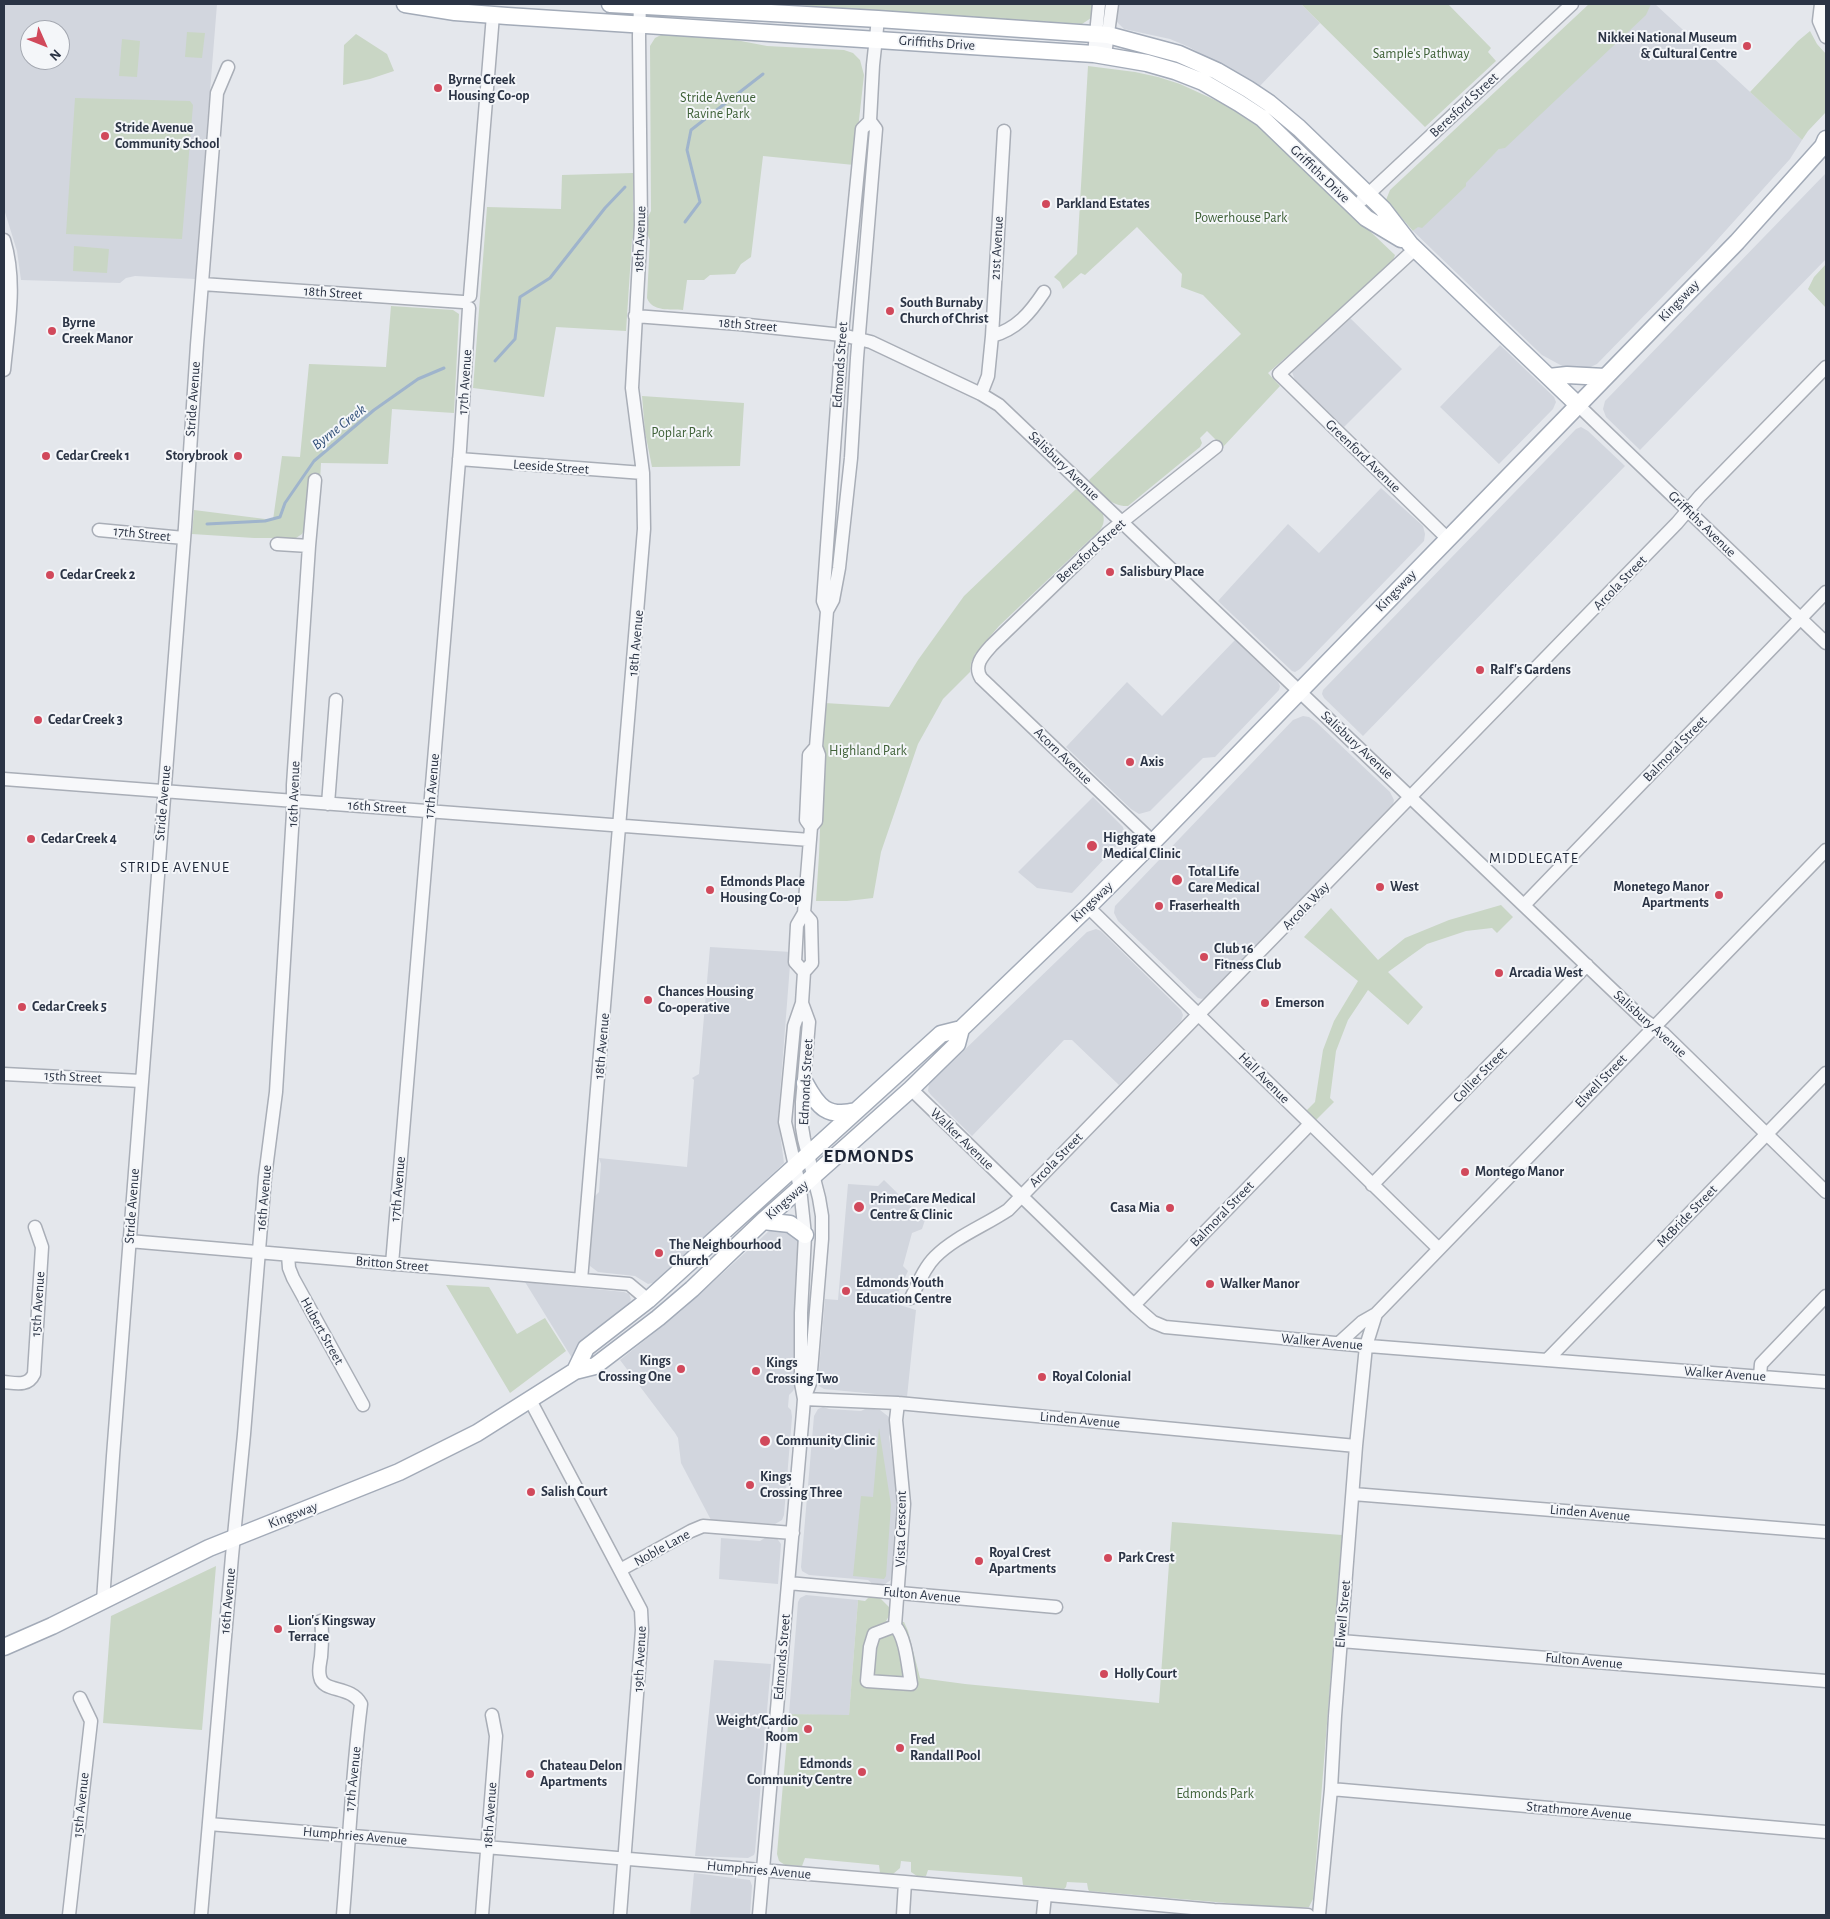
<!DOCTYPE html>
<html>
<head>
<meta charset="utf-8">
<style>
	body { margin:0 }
	#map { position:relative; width:1830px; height:1919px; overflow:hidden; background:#e4e7ec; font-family:"Alegreya Sans",sans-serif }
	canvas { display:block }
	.frame { position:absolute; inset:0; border:5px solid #2b3445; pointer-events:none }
	.north { position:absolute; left:20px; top:20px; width:50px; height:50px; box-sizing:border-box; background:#f4f6f9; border:1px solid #a4a8b1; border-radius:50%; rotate:134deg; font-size:14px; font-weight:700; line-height:20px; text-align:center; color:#2b3445 }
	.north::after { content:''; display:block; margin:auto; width:18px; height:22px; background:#d1495b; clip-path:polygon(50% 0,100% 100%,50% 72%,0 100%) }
</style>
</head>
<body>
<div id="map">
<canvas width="1830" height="1919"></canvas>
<div class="frame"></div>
<div class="north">N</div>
</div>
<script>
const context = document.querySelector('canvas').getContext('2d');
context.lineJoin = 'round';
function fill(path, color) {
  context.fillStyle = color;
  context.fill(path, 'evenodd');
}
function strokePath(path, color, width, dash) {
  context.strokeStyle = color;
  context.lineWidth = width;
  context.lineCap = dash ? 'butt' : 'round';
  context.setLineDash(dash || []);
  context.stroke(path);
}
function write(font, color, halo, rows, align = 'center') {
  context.font = font + ' "Alegreya Sans",sans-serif';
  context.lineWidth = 4;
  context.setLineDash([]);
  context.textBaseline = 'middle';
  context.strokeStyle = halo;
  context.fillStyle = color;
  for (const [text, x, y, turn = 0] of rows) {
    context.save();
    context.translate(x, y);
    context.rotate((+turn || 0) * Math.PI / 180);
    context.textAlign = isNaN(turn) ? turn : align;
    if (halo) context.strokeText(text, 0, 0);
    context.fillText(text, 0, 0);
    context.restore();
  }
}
const built = new Path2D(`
	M4,4H217L195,279L135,276L126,278L120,283L21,280L17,251L4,209ZM30,30H60V60H30Z
	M1116,4H1301L1320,23L1258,88L1189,47L1170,39L1124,29L1116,21Z
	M1651,4H1655L1802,140L1790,159L1709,249L1597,364L1586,369L1564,367L1542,355L1413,231Z
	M1826,173V259L1640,450L1606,417L1603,409L1605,401Z
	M1348,316L1402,369L1344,427L1295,380L1292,372Z
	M1500,345L1554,397L1556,402L1553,409L1499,464L1440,407Z
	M1581,427L1588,431L1625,466L1363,736L1324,698L1322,694L1323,690L1576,429Z
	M1381,488L1423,526L1425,534L1424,541L1300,669L1295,672L1292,671L1218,601L1288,524L1319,553Z
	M1235,640L1278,682L1280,686L1279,690L1215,757L1203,758L1150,811L1139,814L1131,809L1066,747L1127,682L1162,716Z
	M1303,716L1309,717L1316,722L1390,792L1394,800L1393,805L1208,996L1202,999L1198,998L1118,921L1114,913L1115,906L1293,720Z
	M1093,797L1123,827L1125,835L1123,839L1072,893L1037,888L1018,872Z
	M1096,929L1101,931L1181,1010L1183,1015L1181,1021L1119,1085L1072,1040H1064L972,1136L931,1095L928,1091L929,1084L1087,932Z
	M710,947L791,952L778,1119L784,1163L657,1282L648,1284L635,1276L598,1272L590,1266L589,1258L595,1196L599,1192L601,1164L599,1158L687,1167L694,1080L692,1078L699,1074Z
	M884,1180L925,1220L922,1229L912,1233L903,1266L908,1271L893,1303L916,1310L907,1397L824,1389L819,1386L818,1381L825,1299L838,1300L848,1184L878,1186Z
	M780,1226L798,1239L799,1246L796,1282V1383L793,1391L789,1395L788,1407L791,1410L792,1417L784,1515L782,1520L775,1524L711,1520L681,1463L678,1438L675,1433L620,1360L680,1312L769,1231Z
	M525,1282L624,1292L629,1294L631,1299L628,1306L572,1358Z
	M823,1407L829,1409L861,1411L867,1408L880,1410L889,1417L891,1431L889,1437L897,1492L892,1564L895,1568L892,1579L884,1585H874L868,1580L809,1575L802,1571L801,1567L814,1416L818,1409Z
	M768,1536L776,1537L781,1544L778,1584L719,1579L721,1538L760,1541Z
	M806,1595L858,1600L849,1716L789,1714L798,1602L800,1598Z
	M714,1660L771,1664L755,1852L754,1855L748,1858L695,1856Z
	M694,1873L750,1880L752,1886L750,1915H690Z`);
const green = new Path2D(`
	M781,4H1094L1091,18L1082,24Z
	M1301,4H1448L1491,48L1488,52L1496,61L1425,127Z
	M1589,4H1651L1646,15L1505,148L1499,149L1466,183V186L1422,228L1418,227L1413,231L1386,200L1390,190Z
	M1810,31L1817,44L1826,54V112L1808,131L1802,140L1750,92L1798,41Z
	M187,32L205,33L202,58L185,57Z
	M356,34L387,54L394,71L370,79L343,85L344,45Z
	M663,34L720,37L767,46L844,50L853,53L860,60L864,75L854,165L763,156L751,257L741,264L735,274L710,275L704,280H687L683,310C671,309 652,312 647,298L650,240C645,232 646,219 651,211L650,46L655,38Z
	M122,39L140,41L137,77L119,76Z
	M1088,66L1135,72L1158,77L1180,84L1226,105L1265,131L1395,255L1391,266L1268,373L1280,386L1223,447L1207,431L1200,438L1202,443L1200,447L1128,506C1113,507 1096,493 1089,480L1241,334L1203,295L1181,287L1182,274L1137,227L1085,275L1081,273L1063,289L1060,282L1054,277L1077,254Z
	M75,98L190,101L193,105L182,239L66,234Z
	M633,173V211C637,219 637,232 632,240L626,331L556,327L544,397L473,388L487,207L561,209L562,175Z
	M74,246L109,249L107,273L73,271Z
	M1826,264V308L1808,289L1814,277Z
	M391,306L453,310L459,314L454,413L392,409L388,464L321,463L320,481L305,528L302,534L296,538H254L192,534L194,510L273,520L282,456L300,457L309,364L386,367Z
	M642,396L744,403L740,466L652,467L645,432Z
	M1076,489C1090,496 1113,513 1100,530L999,626L975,654L971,663L970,672L943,699L918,744L881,852L873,898L847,901H816L819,855L825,703L889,707L918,660L964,596Z
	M1501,905L1513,917L1497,933L1492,928L1466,931L1427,944L1388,972L1423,1007L1408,1025L1368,990L1348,1020L1336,1051L1330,1098L1334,1102L1313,1123L1303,1114L1315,1102L1323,1050L1334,1021L1358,981L1304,937L1331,908L1378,960L1405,938L1449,920Z
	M446,1285L489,1287L517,1334L545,1318L566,1351L510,1393Z
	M879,1428L891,1505L886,1576L884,1579L853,1576L861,1496L873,1497Z
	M1172,1522L1342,1535L1313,1899L1309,1907L1284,1908L1089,1891L1088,1889L1087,1883L1067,1882L1066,1887L1064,1889L1023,1885L1022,1877L928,1870L926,1876H917L911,1872V1862L901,1861L900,1868L893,1874L880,1873L879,1865L805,1858L802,1866L785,1865L779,1861L777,1854L789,1714L849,1715L858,1600L865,1601L870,1596L880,1598L889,1607V1616L886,1621L904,1622L908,1631L920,1678L965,1684L1159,1703Z
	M216,1566L202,1730L103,1723L111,1616Z`);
const stream = new Path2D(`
	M685,222L700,202L687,150L691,130L763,74
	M495,361L515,339L520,297L550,278L605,208L625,187
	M207,524L265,521L280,517L285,503L314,461L374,410L418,379L444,368`);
const minor = new Path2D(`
	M1821,4L1819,21L1826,37
	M1094,54L1099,4
	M1105,55L1112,4
	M1362,200L1572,4
	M4,240C17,282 8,327 4,370
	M1415,249L1279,374L1448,539
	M202,284L463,302
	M470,296L493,15
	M635,316L739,324L842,335L871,342L981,394L999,405L1644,1020L1664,1034L1826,1192
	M992,336C1017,329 1030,313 1044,292
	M981,394L988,376L992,336L1004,131
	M1578,405L1826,643
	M459,459L643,473
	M99,530L184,538
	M277,544L309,546
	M827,611L823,601L843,323L862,129L870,121
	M4,779L810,840
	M328,804L336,700
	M811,827L806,820L809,755L816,747
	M1153,842L981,678C973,665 983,655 992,645L1108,533L1216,447
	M1524,905L1826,592
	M1088,907L1439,1249
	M804,972L795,962L797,925L804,913L811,827L816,821L819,755L816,747L827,611L833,600L839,568L851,458L857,358L876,129L870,121L873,65L878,19
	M802,1003L809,1022L802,1102V1127L804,1139L819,1198L822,1216V1239L810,1383L804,1399
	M4,1074L141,1081
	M911,1089L1136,1307L1153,1322L1165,1327L1356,1345L1826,1382
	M1372,1185L1587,965
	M129,1241L629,1284L648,1300
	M288,1255L289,1268L293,1278L363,1405
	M392,1264L460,449L469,308
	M581,1280L644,529L643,473L632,388L641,225L639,36L640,4
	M911,1298C918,1284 924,1268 935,1257C955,1237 984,1226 1008,1210L1677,523L1700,496L1826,367
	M1134,1305L1310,1124
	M1339,1343L1362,1322L1376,1314
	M1548,1359L1826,1073
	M1760,1376L1761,1364L1826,1296
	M4,1382C15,1383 28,1387 34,1374L42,1247L35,1227
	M804,1399L898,1403L1356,1446
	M530,1400L641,1610L642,1630L620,1915
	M1353,1494L1826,1532
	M620,1570L691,1531L703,1526L793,1533
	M788,1583L1056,1607
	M103,1601L113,1456L185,527L197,345L215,120L217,93L228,67
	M321,1621C323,1633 322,1644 321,1657C320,1663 318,1670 320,1677C323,1693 351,1685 361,1704C352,1774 349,1845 343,1915
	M895,1626L874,1634L870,1647L867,1681L911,1684C908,1668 906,1637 895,1626L904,1504L896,1420L898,1403
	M1341,1641L1826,1681
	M1331,1789L1826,1832
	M209,1824L905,1882L1214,1910L1308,1915
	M69,1915L91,1721L80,1698
	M201,1915L232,1556L244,1434L265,1177L276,1092L293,813V785L309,546L315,480
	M482,1915L496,1736L492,1715
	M759,1915L803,1412L804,1399L801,1383V1313L805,1235L800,1188L785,1122L794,1026L802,1003L804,972L812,963L811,921L804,913
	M903,1915L905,1882
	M1043,1915L1045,1895
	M1319,1915L1331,1789L1335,1716L1356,1446L1366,1346L1376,1314L1826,850`);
const major = new Path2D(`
	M405,4L455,12L507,16L1094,54L1147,63L1175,71L1203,82L1239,103L1262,118L1366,218L1401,239
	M610,4L878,19L1108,35L1179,54L1217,71L1248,89L1269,103L1299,128L1383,209L1410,244L1578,405
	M1549,377L1567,375L1605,377
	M805,1083C818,1107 827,1118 856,1111
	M763,1221L790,1224L805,1235
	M575,1371L586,1348L648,1300L941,1034L961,1029
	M4,1647L52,1626L209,1548L399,1472L477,1433L575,1371L595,1366L658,1318L692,1289L763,1221L911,1089L957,1044L961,1029L1088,907L1153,842L1737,242L1823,146L1826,139`);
const markers = [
	[1747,46,5,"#d1495b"],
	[438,88,5,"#d1495b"],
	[105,136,5,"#d1495b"],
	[1046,204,5,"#d1495b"],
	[890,311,5,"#d1495b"],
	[52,331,5,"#d1495b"],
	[46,456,5,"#d1495b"],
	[238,456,5,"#d1495b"],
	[1110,572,5,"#d1495b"],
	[50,575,5,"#d1495b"],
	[1480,670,5,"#d1495b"],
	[38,720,5,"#d1495b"],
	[1130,762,5,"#d1495b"],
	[31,839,5,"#d1495b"],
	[1092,846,6,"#d1495b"],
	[1177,880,6,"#d1495b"],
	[1380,887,5,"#d1495b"],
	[710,890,5,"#d1495b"],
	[1719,895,5,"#d1495b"],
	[1159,906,5,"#d1495b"],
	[1204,957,5,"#d1495b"],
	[1499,973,5,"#d1495b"],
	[648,1000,5,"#d1495b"],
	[1265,1003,5,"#d1495b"],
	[22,1007,5,"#d1495b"],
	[1465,1172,5,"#d1495b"],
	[859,1207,6,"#d1495b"],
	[1170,1208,5,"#d1495b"],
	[659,1253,5,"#d1495b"],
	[1210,1284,5,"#d1495b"],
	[846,1291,5,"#d1495b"],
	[681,1369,5,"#d1495b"],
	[756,1371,5,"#d1495b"],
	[1042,1377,5,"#d1495b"],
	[765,1441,6,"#d1495b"],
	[750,1485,5,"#d1495b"],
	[531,1492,5,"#d1495b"],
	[1108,1558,5,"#d1495b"],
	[979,1561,5,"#d1495b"],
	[278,1629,5,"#d1495b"],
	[1104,1674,5,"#d1495b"],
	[808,1729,5,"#d1495b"],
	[900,1748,5,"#d1495b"],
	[862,1772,5,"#d1495b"],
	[530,1774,5,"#d1495b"]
];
const poiNames = [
	["Nikkei National Museum",1737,38,"right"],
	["& Cultural Centre",1737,54,"right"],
	["Byrne Creek",448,80],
	["Housing Co-op",448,96],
	["Stride Avenue",115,128],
	["Community School",115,144],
	["Parkland Estates",1056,204],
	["South Burnaby",900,303],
	["Church of Christ",900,319],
	["Byrne",62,323],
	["Creek Manor",62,339],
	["Cedar Creek 1",56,456],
	["Storybrook",228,456,"right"],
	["Salisbury Place",1120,572],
	["Cedar Creek 2",60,575],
	["Ralf's Gardens",1490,670],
	["Cedar Creek 3",48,720],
	["Axis",1140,762],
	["Highgate",1103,838],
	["Medical Clinic",1103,854],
	["Cedar Creek 4",41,839],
	["Total Life",1188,872],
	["Care Medical",1188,888],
	["Edmonds Place",720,882],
	["Housing Co-op",720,898],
	["West",1390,887],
	["Monetego Manor",1709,887,"right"],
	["Apartments",1709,903,"right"],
	["Fraserhealth",1169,906],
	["Club 16",1214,949],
	["Fitness Club",1214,965],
	["Arcadia West",1509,973],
	["Chances Housing",658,992],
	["Co-operative",658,1008],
	["Emerson",1275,1003],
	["Cedar Creek 5",32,1007],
	["Montego Manor",1475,1172],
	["PrimeCare Medical",870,1199],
	["Centre & Clinic",870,1215],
	["Casa Mia",1160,1208,"right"],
	["The Neighbourhood",669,1245],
	["Church",669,1261],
	["Edmonds Youth",856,1283],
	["Education Centre",856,1299],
	["Walker Manor",1220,1284],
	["Kings",671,1361,"right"],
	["Crossing One",671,1377,"right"],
	["Kings",766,1363],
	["Crossing Two",766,1379],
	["Royal Colonial",1052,1377],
	["Community Clinic",776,1441],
	["Kings",760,1477],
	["Crossing Three",760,1493],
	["Salish Court",541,1492],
	["Royal Crest",989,1553],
	["Apartments",989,1569],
	["Park Crest",1118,1558],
	["Lion's Kingsway",288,1621],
	["Terrace",288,1637],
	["Holly Court",1114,1674],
	["Weight/Cardio",798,1721,"right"],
	["Room",798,1737,"right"],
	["Fred",910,1740],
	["Randall Pool",910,1756],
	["Edmonds",852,1764,"right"],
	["Community Centre",852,1780,"right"],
	["Chateau Delon",540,1766],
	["Apartments",540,1782]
];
const streetNames = [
	["Griffiths Drive",937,43,4],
	["Beresford Street",1464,105,-43],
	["Griffiths Drive",1320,174,44],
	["18th Avenue",640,239,-88],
	["21st Avenue",997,248,-87],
	["18th Street",333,293,4],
	["Kingsway",1679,301,-46],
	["18th Street",748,325,5],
	["Edmonds Street",840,365,-86],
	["17th Avenue",465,382,-86],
	["Stride Avenue",193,399,-86],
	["Greenford Avenue",1363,456,44],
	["Salisbury Avenue",1064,466,44],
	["Leeside Street",551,467,4],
	["Griffiths Avenue",1702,524,44],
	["17th Street",142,534,6],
	["Beresford Street",1091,551,-42],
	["Arcola Street",1620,583,-46],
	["Kingsway",1396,591,-46],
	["18th Avenue",636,643,-85],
	["Salisbury Avenue",1357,745,43],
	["Balmoral Street",1675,749,-46],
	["Acorn Avenue",1063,756,44],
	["17th Avenue",432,786,-85],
	["16th Avenue",294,794,-88],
	["Stride Avenue",163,803,-85],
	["16th Street",377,807,4],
	["Kingsway",1092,902,-44],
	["Arcola Way",1306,906,-46],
	["Salisbury Avenue",1650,1024,42],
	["18th Avenue",602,1046,-85],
	["Collier Street",1480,1075,-46],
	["15th Street",73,1077,3],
	["Hall Avenue",1264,1078,45],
	["Elwell Street",1601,1081,-46],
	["Edmonds Street",806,1082,-87],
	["Walker Avenue",962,1139,44],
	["Arcola Street",1056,1160,-46],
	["17th Avenue",398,1189,-85],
	["16th Avenue",264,1198,-85],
	["Kingsway",787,1200,-41],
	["Stride Avenue",132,1206,-86],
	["Balmoral Street",1222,1214,-46],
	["McBride Street",1687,1216,-46],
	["Britton Street",392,1264,5],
	["15th Avenue",38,1304,-86],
	["Hubert Street",322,1331,61],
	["Walker Avenue",1322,1342,5],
	["Walker Avenue",1725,1374,4],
	["Linden Avenue",1080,1420,5],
	["Linden Avenue",1590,1513,5],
	["Kingsway",293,1515,-21],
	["Vista Crescent",901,1529,-89],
	["Noble Lane",662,1548,-29],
	["Fulton Avenue",922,1595,5],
	["16th Avenue",228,1601,-85],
	["Elwell Street",1343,1614,-85],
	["Edmonds Street",782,1657,-85],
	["19th Avenue",640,1659,-87],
	["Fulton Avenue",1584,1661,5],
	["17th Avenue",353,1779,-84],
	["15th Avenue",81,1805,-84],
	["Strathmore Avenue",1579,1811,5],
	["18th Avenue",490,1815,-86],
	["Humphries Avenue",355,1836,5],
	["Humphries Avenue",759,1870,5]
];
const parkNames = [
	["Sample's Pathway",1421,54],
	["Stride Avenue",718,98],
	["Ravine Park",718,114],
	["Powerhouse Park",1241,218],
	["Poplar Park",682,433],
	["Highland Park",868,751],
	["Edmonds Park",1215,1794]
];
const waterNames = [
	["Byrne Creek",339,427,-38]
];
const neighbourhoodNames = [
	["MIDDLEGATE",1534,858],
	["STRIDE AVENUE",175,867]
];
const districtNames = [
	["EDMONDS",869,1156]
];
fill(built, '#d2d6de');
fill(green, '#c9d6c5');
strokePath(stream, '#9fb4cc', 3);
strokePath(minor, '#a9aeb7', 15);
strokePath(major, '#a3abb8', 19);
strokePath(minor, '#f7f8fa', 12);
strokePath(major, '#fff', 16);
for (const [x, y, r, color] of markers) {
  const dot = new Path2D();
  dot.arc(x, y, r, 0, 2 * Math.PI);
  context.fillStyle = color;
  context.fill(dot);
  strokePath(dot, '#f4f6f9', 2);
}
write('bold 14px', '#2b3445', '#f4f6f9', poiNames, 'left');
write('14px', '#2b3445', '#f4f6f9', streetNames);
write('14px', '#3f6138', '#f4f6f9', parkNames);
write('italic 15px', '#34527a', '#f4f6f9', waterNames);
context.letterSpacing = '1px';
write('15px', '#1d2536', '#f4f6f9', neighbourhoodNames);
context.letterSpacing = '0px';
context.letterSpacing = '1px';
write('bold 19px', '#1d2536', '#f4f6f9', districtNames);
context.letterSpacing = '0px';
</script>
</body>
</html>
